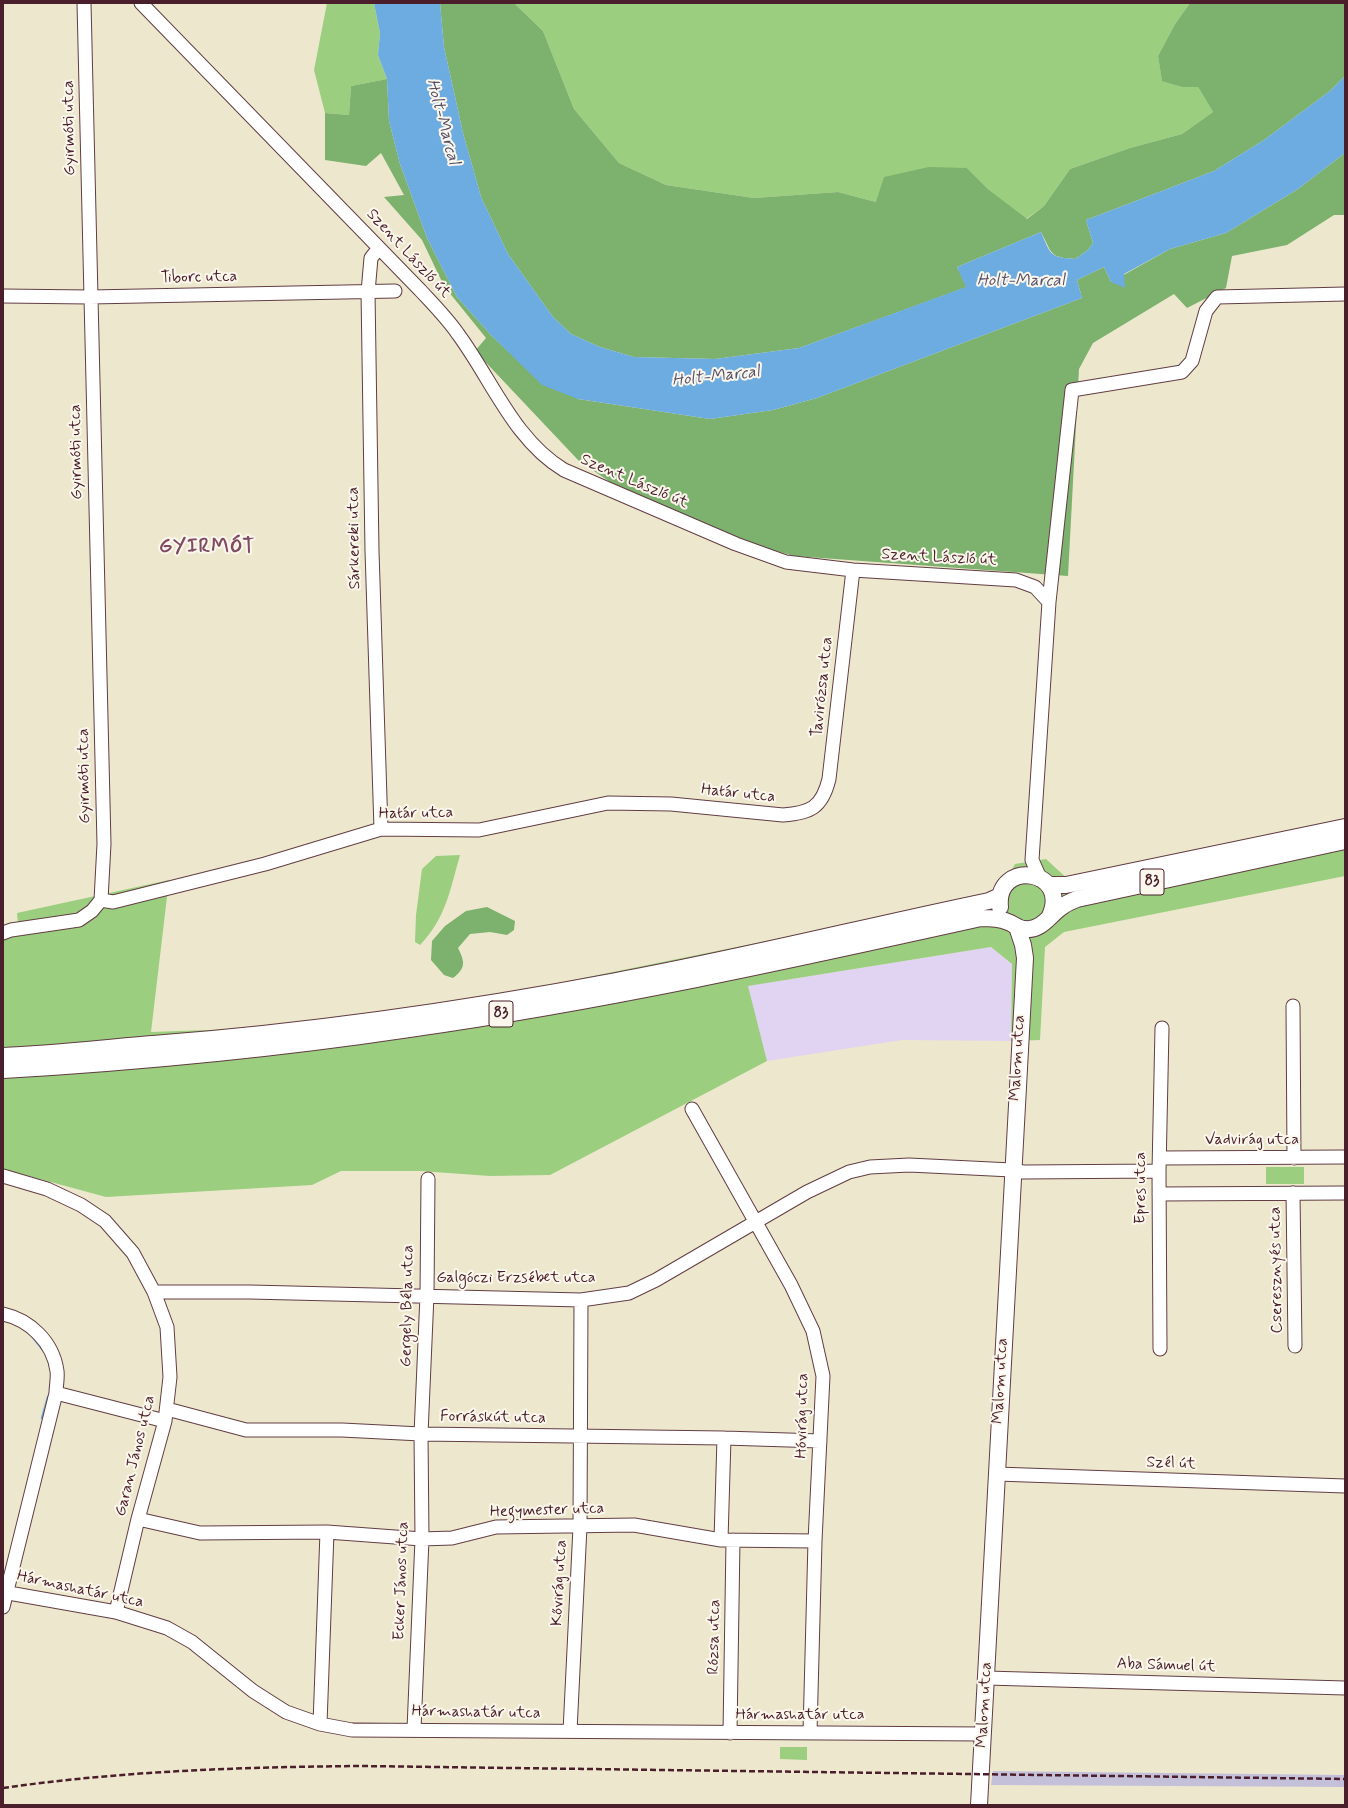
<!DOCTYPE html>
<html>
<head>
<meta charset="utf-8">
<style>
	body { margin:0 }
	#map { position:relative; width:1348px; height:1808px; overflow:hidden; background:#ede8cd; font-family:Mynerve,sans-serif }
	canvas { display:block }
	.frame { position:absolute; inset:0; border:4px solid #4a1f2b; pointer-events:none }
</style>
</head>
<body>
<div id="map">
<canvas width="1348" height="1808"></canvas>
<div class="frame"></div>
</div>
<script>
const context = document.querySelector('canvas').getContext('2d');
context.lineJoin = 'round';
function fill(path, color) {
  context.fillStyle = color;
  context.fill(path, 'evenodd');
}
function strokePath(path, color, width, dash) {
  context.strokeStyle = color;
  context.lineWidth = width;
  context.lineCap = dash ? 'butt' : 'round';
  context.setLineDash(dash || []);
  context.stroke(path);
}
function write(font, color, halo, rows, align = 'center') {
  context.font = font + ' Mynerve,sans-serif';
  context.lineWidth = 4;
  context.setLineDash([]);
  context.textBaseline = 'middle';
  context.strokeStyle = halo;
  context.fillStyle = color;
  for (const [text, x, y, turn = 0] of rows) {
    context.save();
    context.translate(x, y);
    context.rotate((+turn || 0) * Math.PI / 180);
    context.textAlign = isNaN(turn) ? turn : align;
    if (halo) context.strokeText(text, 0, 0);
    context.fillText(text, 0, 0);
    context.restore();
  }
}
const built = new Path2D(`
	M991,947L1012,964L1011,1041L902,1040L767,1061L747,986Z`);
const industrial = new Path2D(`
	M993,1771L1345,1775V1787L991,1785Z`);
const green = new Path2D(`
	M327,3H374L380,33L378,55L387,79L351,86L349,115L325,113L314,70Z
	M514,3H1190L1175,24L1158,56L1162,80L1182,87H1198L1213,112L1182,134L1130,148L1070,169L1044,206L1026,219L988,189L967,168L876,202L838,192L754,198L666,185L619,163L574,109L543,31Z
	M1345,820V876L1064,932L1045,947L1040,1040L1011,1041L1012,964L991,947L748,986L767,1061L550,1175L490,1176L420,1171H341L312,1185L106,1197L3,1169V928L18,924L17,913L169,880L151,1032L265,1028L405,1014L999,894L1015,864L1046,859L1072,883Z
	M460,855C450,890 446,918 420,945L415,942L416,915L422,869L436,856Z
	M1266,1167H1304V1184H1266Z
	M780,1747H807V1760L780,1759Z`);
const forest = new Path2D(`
	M440,3H514L543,31L574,109L619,163L666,185L754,198L838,192L876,202L884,177L929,167L967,168L988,189L1027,219L1044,206L1070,169L1130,148L1182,134L1213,112L1198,87H1182L1162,81L1158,56L1175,24L1190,3H1345V76L1330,91L1264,140L1214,171L1086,220L1093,243L1088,250L1075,259C1048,257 1053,254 1041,232L957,267L967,287L799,348L715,359L634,357L600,347L571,334L553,317L508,254L481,197L463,133L444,47Z
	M387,79L389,121L400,164L427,238L457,297L491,335L510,353L578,399L710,419L773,410L817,398L1082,298L1077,280L1104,267L1111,282L1170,249L1226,233L1298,189L1345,153V215H1334L1287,245L1232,256L1226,288L1187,308L1174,294L1093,343L1079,369L1068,576L794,556L734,539L610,482L578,460L475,351L486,338L444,286L422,240L384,197L404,195L381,153L366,166L325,160V113L349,115L351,86Z
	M487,907L515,921L514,930L507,935L490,932L470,934L458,948C465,962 466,968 453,978L444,975L431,960L432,941L445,926L466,911Z`);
const water = new Path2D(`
	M374,3H440L444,47L463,133L481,197L508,254L553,317L571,334L600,347L634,357L715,359L799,348L966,287L957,267L1041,232C1051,255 1049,257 1075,259L1088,250L1093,243L1086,220L1214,171L1264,140L1330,91L1345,76V153L1298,189L1226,233L1170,249L1124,274L1125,288L1111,282L1104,267L1077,280L1082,298L817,398L773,410L710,419L578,399L542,385L491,335L457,297L427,238L400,164L389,121L387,79L378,55L380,33Z`);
const stream = new Path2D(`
	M31,1335L43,1350
	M42,1418L48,1397`);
const minor = new Path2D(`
	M84,3L104,844L101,900
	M141,3L420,290C433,304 447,318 458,334C492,380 514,440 564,470L736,544L786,562L853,570L1016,580L1035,587L1049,602
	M379,248L371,258L368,292L372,551L381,829
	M3,296L90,297L395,291
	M1040,878L1032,860L1049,602L1072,390L1182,372L1192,361L1206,311L1217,297L1345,294
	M3,933L11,930L79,920L92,911L101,900L113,902L265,864L381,829L479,830L608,803L671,804L783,815C810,813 822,808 829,779L853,570
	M1293,1006L1294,1158
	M692,1109L791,1285L813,1331L823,1376L815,1541L810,1732
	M1160,1158L1345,1157
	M3,1176L47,1189L81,1205L105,1221L133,1253L154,1292L167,1327L170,1377L165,1421L138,1519L116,1612
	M1293,1193L1295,1346
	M1159,1194L1345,1193
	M154,1292H250L581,1300L629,1293L656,1280L807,1192L849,1172L870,1167L909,1165L1012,1170L1023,1172L1159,1171
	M3,1314C30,1320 53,1342 57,1371C58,1378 56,1386 56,1393L3,1607
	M1160,1349L1159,1171L1162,1028
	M56,1393L165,1421
	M167,1409L246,1430H342L421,1434L724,1438L820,1441
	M997,1474L1345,1486
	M138,1519L200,1533L327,1532L422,1539L452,1538L496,1527L634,1525L721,1540L815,1541
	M721,1540L724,1438
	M3,1592L116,1612L167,1628L192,1642L253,1691L286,1712L320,1724L352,1730L983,1734
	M986,1678L1345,1688
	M320,1724L327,1532
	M414,1729L422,1539L421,1434L427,1295L428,1179
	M570,1731L580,1527L581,1300
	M730,1733L733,1540`);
const major = new Path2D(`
	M1048,885H1066L1345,827
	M1000,907C995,858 1073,869 1049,918
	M3,1056C53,1054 103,1048 153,1044C308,1032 463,1010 616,981C741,958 864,927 989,901L1000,896
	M3,1070C139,1062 275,1049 409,1029C601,1002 791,960 981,918C990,918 999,918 1008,922C1014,924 1018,929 1025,929C1042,931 1050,914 1063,906C1067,903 1072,901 1077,899L1345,841
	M979,1805L1025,958L1023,945L1017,927`);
const rail = new Path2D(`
	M3,1788C121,1771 241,1767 361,1766L1345,1779`);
const shields = [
	[1152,882,24],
	[501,1014,24]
];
const shieldNames = [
	["83",1152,882],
	["83",501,1014]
];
const streetNames = [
	["Gyirmóti utca",70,128,-91],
	["Szent László út",408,254,47],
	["Tiborc utca",199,278,-1],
	["Gyirmóti utca",77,452,-91],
	["Szent László út",634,482,23],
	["Sárkereki utca",355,538,-91],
	["Szent László út",939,558,3],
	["Tavirózsa utca",823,687,-84],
	["Gyirmóti utca",85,776,-91],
	["Határ utca",738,794,6],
	["Határ utca",416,814,-1],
	["Malom utca",1018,1058,-87],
	["Vadvirág utca",1252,1141],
	["Epres utca",1142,1188,-90],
	["Cseresznyés utca",1277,1270,-91],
	["Galgóczi Erzsébet utca",516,1279],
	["Gergely Béla utca",408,1306,-89],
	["Malom utca",1001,1381,-87],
	["Hóvirág utca",803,1416,-89],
	["Forráskút utca",493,1418,1],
	["Garan János utca",136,1456,-76],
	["Szél út",1171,1464,2],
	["Hegymester utca",547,1511,-2],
	["Ecker János utca",402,1581,-88],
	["Kővirág utca",560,1583,-87],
	["Hármashatár utca",80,1590,12],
	["Rózsa utca",715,1637,-89],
	["Aba Sámuel út",1166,1666,2],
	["Malom utca",985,1705,-87],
	["Hármashatár utca",476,1713,1],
	["Hármashatár utca",800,1716]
];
const waterNames = [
	["Holt-Marcal",442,122,75],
	["Holt-Marcal",1021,281],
	["Holt-Marcal",716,377,-6]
];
const districtNames = [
	["GYIRMÓT",207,548]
];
fill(built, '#e1d4f3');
fill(industrial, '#c5c0da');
fill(green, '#9bce7f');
fill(forest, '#7cb16e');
fill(water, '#6dace0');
strokePath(stream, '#6dace0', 2.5);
strokePath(minor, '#623d43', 15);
strokePath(major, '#623d43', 18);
strokePath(minor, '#fff', 13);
strokePath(major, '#fff', 16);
strokePath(rail, '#4a1f2b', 2.5, [6, 3]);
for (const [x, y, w] of shields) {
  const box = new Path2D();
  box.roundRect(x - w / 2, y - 13, w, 26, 3);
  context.fillStyle = '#fbf7ec';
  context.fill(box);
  strokePath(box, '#4a1f2b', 1);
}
write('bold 15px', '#4a1f2b', null, shieldNames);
write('16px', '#4a1f2b', '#fbf7ec', streetNames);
write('italic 17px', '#56506a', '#fbf7ec', waterNames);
context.letterSpacing = '1px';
write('bold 20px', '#804a64', '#fbf7ec', districtNames);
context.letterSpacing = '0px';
</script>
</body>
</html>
